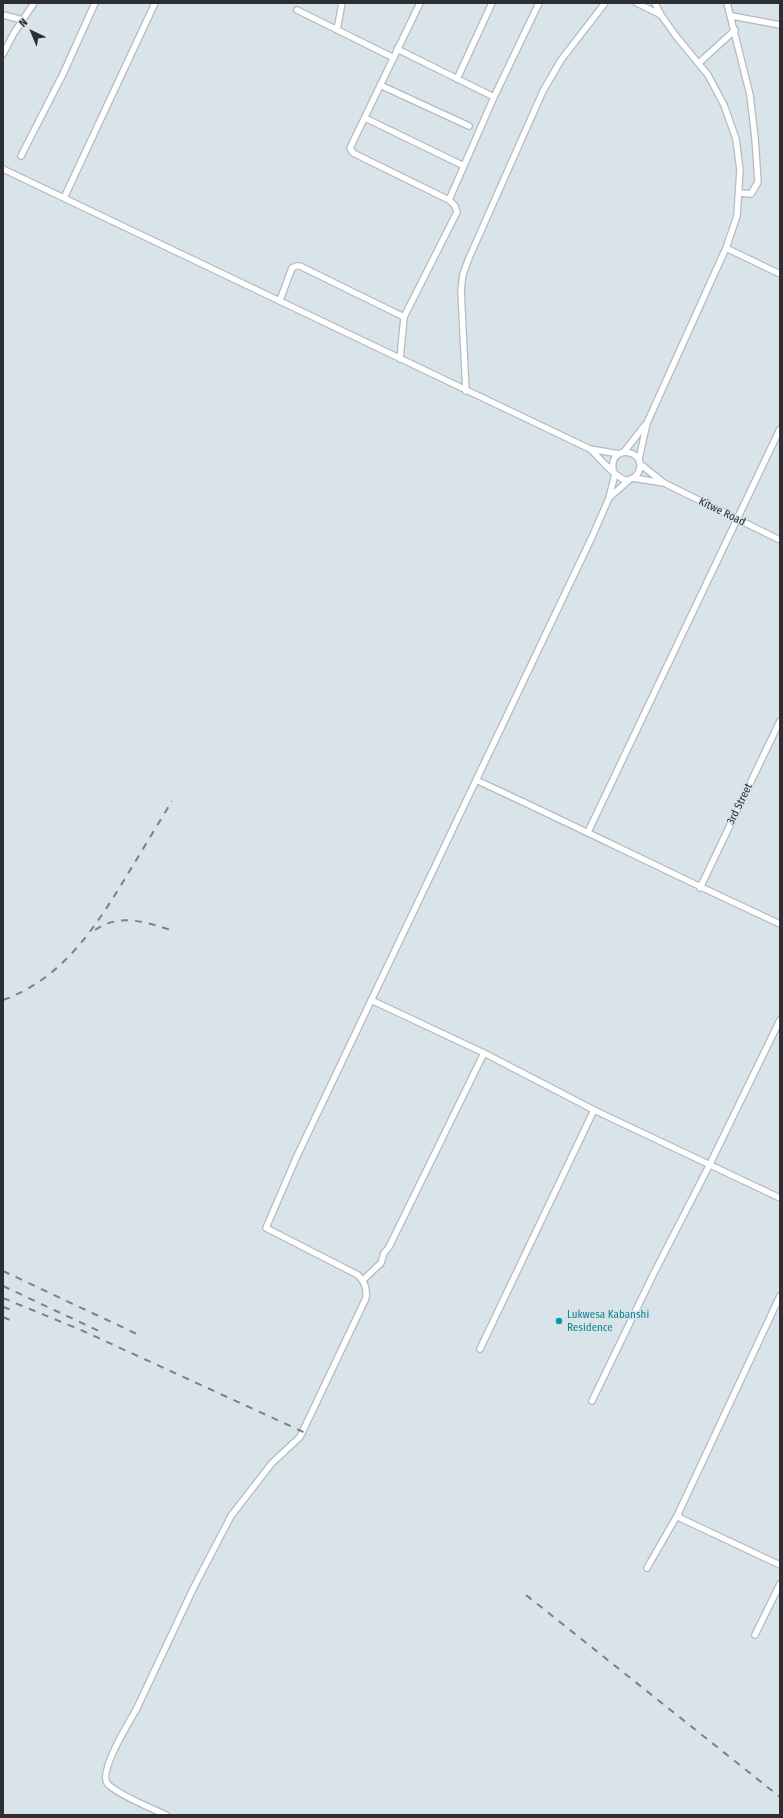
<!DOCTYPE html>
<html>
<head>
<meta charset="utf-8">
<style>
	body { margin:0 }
	#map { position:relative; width:783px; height:1818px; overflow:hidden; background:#d9e3ea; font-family:"Fira Sans Condensed",sans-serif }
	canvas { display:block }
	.frame { position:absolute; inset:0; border:4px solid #2b2f32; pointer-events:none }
	.north { position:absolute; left:12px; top:12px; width:40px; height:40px; -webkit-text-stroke:3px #d9e3ea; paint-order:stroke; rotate:316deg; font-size:11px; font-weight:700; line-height:16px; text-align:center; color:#2b2f32 }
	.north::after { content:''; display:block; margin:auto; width:14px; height:18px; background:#2b2f32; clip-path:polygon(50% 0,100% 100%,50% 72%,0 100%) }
</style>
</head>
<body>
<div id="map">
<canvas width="783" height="1818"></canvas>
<div class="frame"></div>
<div class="north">N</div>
</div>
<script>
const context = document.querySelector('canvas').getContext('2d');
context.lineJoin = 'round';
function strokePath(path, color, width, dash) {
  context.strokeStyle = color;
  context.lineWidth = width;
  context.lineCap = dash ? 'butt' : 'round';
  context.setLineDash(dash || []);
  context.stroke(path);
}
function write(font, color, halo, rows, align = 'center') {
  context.font = font + ' "Fira Sans Condensed",sans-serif';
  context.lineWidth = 3;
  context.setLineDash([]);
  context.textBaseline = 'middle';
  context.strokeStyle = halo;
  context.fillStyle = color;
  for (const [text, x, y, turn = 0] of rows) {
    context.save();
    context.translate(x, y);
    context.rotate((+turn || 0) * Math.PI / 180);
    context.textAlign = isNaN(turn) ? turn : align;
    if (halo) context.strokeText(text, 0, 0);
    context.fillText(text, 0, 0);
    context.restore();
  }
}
const street = new Path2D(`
	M637,3L661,15
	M727,3L750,95L755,138L758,182L751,194L739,193
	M297,10L394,58
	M3,15L23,20
	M732,16L780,25
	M337,30L342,3
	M397,49L494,97
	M3,54L14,33L34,3
	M699,63L735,30
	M457,79L492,3
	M380,85L469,126
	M365,118L464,166
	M21,156L63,74L95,3
	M3,169L590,449C598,456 618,481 627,480C633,479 637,476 639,471C647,450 609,443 613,470
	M64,198L155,3
	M449,200L494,97L539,3
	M726,248L780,274
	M280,300L292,268L296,266H300L404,317L400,359
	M404,317L457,212L455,206L449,200L353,153L350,148L420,3
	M466,391L461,290L463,274L469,258L543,91L561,60L605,3
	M590,449L619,454
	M624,452L645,425
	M639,459L647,423L726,248L737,216L740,170L736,139L724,105L708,75L676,36L661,15L655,3
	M640,464L664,483L780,540
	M633,478L664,483
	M610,497L629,480
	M476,780C578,827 678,877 780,924
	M588,832L780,429
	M700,888L780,721
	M371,1000L484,1053
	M363,1280L381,1263L384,1253L389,1247L484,1053L594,1110L780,1198
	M780,1296L678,1514L680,1518L780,1565
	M480,1349L594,1110
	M592,1401L653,1275L710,1164L780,1020
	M647,1568L678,1514
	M755,1635L780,1584
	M166,1815C153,1809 114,1793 107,1783C99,1771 129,1722 136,1710L194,1587L231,1516L272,1463L300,1437L366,1298C367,1288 365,1283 358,1275L266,1228L297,1156L592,537L609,498L615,474`);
const rail = new Path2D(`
	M95,930C120,913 145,922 171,930
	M3,1000C62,979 95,928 126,877C141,852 157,826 172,801
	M3,1271L141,1336
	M3,1286L101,1332
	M3,1298L81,1330L310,1435
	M3,1307L15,1311
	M3,1317L10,1320
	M526,1595L780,1797`);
const markers = [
	[559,1321,4,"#0f9aa8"]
];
const streetNames = [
	["Kitwe Road",722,512,26],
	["3rd Street",740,804,-64]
];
const cultureNames = [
	["Lukwesa Kabanshi",567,1315],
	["Residence",567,1328]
];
strokePath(street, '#b1bbc2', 8);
strokePath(street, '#fff', 5.5);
strokePath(rail, '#7b8186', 2, [7, 7]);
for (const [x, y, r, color] of markers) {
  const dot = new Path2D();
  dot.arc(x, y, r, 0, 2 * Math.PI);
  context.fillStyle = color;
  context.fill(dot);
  strokePath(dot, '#d9e3ea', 1.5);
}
write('11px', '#2b2f32', '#d9e3ea', streetNames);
write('11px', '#0d838f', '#d9e3ea', cultureNames, 'left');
</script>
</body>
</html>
